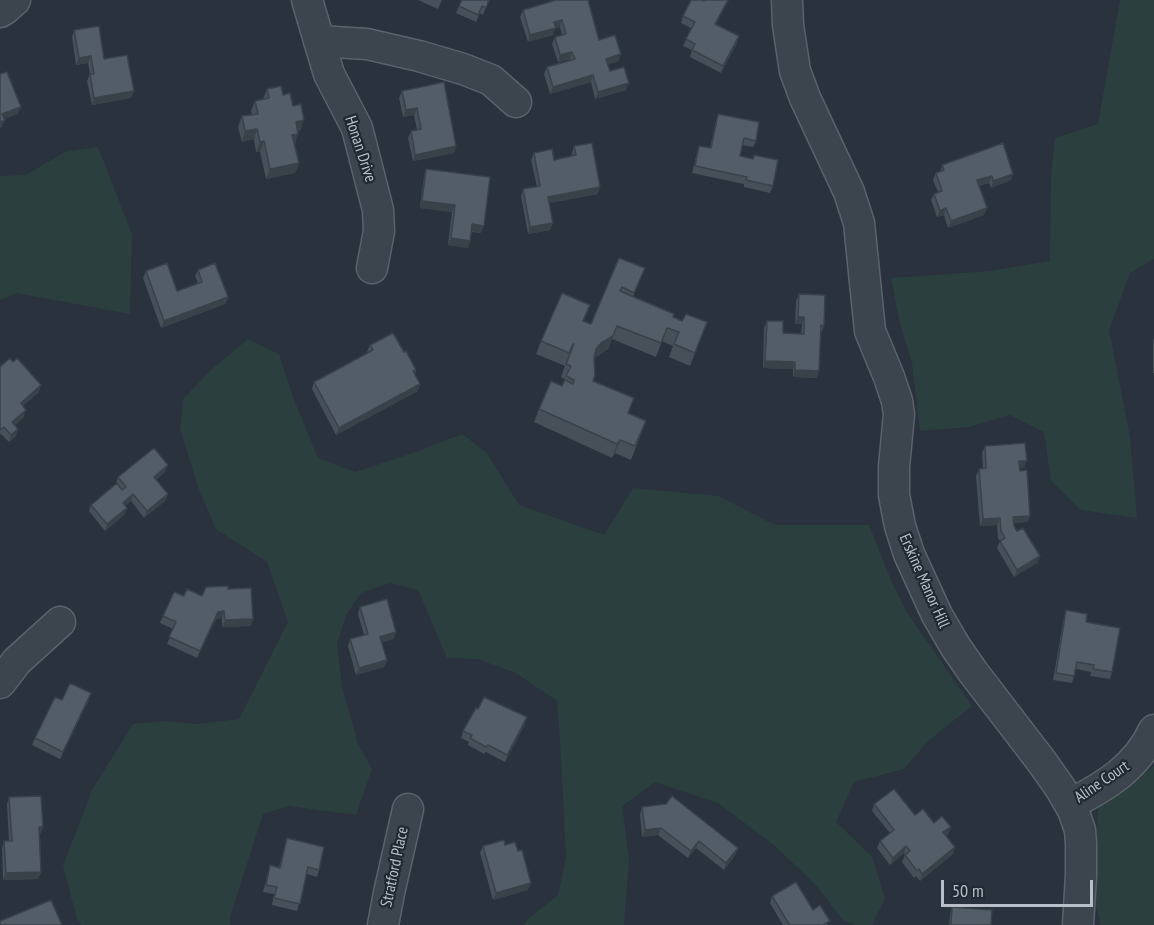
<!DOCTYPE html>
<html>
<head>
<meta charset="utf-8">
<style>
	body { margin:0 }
	#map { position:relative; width:1154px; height:925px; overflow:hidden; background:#29323d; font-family:"PT Sans Narrow",sans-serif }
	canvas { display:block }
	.scale { position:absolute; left:941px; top:880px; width:152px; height:27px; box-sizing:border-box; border:3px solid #b9bfc8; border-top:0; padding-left:8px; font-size:18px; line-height:21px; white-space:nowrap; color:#b9bfc8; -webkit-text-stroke:4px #212933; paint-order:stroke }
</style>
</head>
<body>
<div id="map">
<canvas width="1154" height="925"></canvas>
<div class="scale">50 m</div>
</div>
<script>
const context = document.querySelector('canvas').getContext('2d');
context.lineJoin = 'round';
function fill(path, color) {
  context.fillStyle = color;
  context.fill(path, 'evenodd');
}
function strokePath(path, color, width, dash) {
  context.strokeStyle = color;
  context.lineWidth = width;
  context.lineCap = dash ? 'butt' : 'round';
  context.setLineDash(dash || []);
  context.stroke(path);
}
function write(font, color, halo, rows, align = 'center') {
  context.font = font + ' "PT Sans Narrow",sans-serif';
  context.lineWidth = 4.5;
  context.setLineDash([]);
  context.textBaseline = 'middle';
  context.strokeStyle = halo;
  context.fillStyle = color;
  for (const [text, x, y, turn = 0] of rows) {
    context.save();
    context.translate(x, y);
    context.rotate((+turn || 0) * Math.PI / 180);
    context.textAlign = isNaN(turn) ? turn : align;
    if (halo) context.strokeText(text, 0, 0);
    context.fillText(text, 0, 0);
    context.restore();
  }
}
const green = new Path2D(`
	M1120,0H1154V259L1130,273L1109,330L1130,437L1137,518L1081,510L1051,481L1044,432L1010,415L969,427L920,431L912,363L899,320L891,278L990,271L1050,261L1051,177L1055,138L1098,124Z
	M98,147L132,234L130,314L16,293L0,300V176L26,175L65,152Z
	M248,339L279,354L293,397L318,458L355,472L416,452L462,434L487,453L519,505L604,535L633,488L718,496L775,525H869L893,585L906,611L972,706L928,741L904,769L854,782L836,822L872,857L885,898L872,925H855L843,920L816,885L774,845L718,803L655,782L622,806L629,860L624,925H524L528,919L558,895L566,858L561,755L557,701L516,673L477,659L447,658L418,590L390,583L361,593L346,615L337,644L342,686L358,744L372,769L356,815L289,806L263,814L230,917V925H81L77,919L63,866L92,790L133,724L167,721L196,724L239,719L288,622L267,562L216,529L199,490L180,429L183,399L212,369Z
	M1154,766V925H1101L1095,902L1098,803Z`);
const minor = new Path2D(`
	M307,0L329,74L357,128L378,210L379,231L372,268
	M787,0L788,25L795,71L805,98L849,192L859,223L870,331L889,377L897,401L899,414L894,467V495L900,526L909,554L937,615L955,646L973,672L1042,762L1061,789L1073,810L1080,830L1081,844V875L1078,925
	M0,12L5,9L15,0
	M319,41L367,44L419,56L463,69L491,80L516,102
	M0,683L17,661L60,622
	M1070,804C1105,787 1137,767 1154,730
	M383,925L389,893L408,809`);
const wall = new Path2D(`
	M418,0H442L438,9Z
	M462,0H489L483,15L480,13L476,22L456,13Z
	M555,0L599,40L619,61L608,64L610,71L626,90L595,99L591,82L550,94L544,74L547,67L570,60V59L558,62L552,44L555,37L562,35L560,27L555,28L553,35L528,42L520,17L523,10Z
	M683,16L716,24L737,43L721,73L690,57L692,50L683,46L691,28L681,23Z
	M74,30L104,59L134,91L131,98L92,105L87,81L90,74L88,63L76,65L72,37Z
	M267,89L283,95L293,106L301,130L298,131L295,144L299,163L295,173L266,179L260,152H256L254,139L242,142L238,127L242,116L252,115L251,111L255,101L263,99Z
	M402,91L456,146L454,153L413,161L408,138L411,131L417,130L414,115L403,117L399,98Z
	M718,114L756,141L753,147L742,145L740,156L753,159L754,155L773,186L770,193L744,187V184L692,173L697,152L699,146L710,148L716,121Z
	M574,146L598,194L549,203L553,223L550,230L528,234L521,196L523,189L537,187L531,160L534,153L554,160L572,156V153Z
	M942,165L1013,174L1011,180L991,188L989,183L979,186L984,215L948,228L944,215L937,217L931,200L934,194L938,192L933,180L936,173L940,172Z
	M426,169L481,233L472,232L470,241L468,248L448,245L452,212L420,208L424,176Z
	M619,258L645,268L633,297L682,321L707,322L690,366L669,357L673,346L662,341L656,357L612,339L608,349L596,357L594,360L593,381L629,413L646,421L631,460L615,453L612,458L534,422L539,409L562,386L565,379L561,377L568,357L565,366L536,354L541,341L591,324Z
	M198,270L228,297L225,304L161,328L143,278L146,271L177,291L198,283L195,276Z
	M799,294L824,326L821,333L817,378L793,377V369L763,368L764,328L767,321L783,333L801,334L802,324H795L796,301Z
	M1154,338V373H1153V341Z
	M370,345L404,352L416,370L415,374L418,391L336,435L312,389L314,382L368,353L367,352Z
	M0,367L39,392L23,406L24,417L15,425L16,436L9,442L1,434L0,435Z
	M985,446L1024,468H1020L1030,516L1027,522L1013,523L1014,526L1017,531L1040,556L1037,563L1014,577L997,548L1000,541L998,538L997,525L980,526L976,476L979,469L983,468L982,453Z
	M165,472L156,480L168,494L165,501L144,518L131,501L125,506L127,508L124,515L105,531L89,511L91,505L116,484L118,477Z
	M228,589L251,626L222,627V618L216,619L197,658L167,644L173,629L160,623L163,616L184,596H202Z
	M360,607L394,639L382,642L387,660L384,667L356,675L348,646L350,639L364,635L358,614Z
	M1066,610L1086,622L1112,672L1110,679L1090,676L1091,672L1076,669L1072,683L1053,680L1064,617Z
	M89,700L60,759L32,745L35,738Z
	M525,724L505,762L486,752L484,754L468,745L469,742L461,738L463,731Z
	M9,797L43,827L40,834H39L41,872L38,879L3,880L2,848L4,841H9L7,804Z
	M874,804L915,815L934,823L949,833L946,836L955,847L953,854L920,881L916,876L914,878L902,862L905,855L904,853L890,865L877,848L880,841L890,833L872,811Z
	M642,807L738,848L735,855L724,870L696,848L688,858L658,835L642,837L640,814Z
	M287,838L319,870L317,877L307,874L297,911L272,905L274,894L263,892L270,865L279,867Z
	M505,845L528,890L493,900L480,853L483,846Z
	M772,896L813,910L828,925H783L770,903Z
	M952,907L991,925H949L950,914Z`);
const shadedWall = new Path2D(`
	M728,0H729L713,31L715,24Z
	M562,20L560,27L555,28L553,35L528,42L530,35L554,22Z
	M739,36L737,43L721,73L723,66Z
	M572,52L570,59L558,62L560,55Z
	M621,54L619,61L604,66L606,59Z
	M91,56L88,63L76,65L79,58Z
	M593,75L591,82L550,94L553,87Z
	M629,83L626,90L595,99L598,92Z
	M134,91L131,98L92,105L94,98Z
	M21,107L18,114L0,121L2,114Z
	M417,108L414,115L403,117L406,110Z
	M5,120L2,127L0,128V122Z
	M304,120L301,130L292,132L296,122Z
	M257,129L254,139L242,142L245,131Z
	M298,134L295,144L292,135Z
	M264,141L260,152H256L260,142Z
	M456,146L454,153L413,161L415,155Z
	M299,163L295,173L266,179L270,169Z
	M1013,174L1011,180L991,188L993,181Z
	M992,176L989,183L975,187L977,180Z
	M600,187L598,194L545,204L548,197Z
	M422,201L455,205L452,212L420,208Z
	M946,208L944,215L937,217L940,211Z
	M987,208L984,215L948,228L951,221Z
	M553,223L550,230L528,234L530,227Z
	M472,224L484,226L481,233L470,231Z
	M451,238L470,241L468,248L448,245Z
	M228,297L225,304L161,328L164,321Z
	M798,317H804L802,324H795Z
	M617,326L608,349L596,357L592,363L596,349Z
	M765,361L795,362L793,369L763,368Z
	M795,370L819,371L817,378L793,377Z
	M420,384L418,391L336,435L339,428Z
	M41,385L39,392L18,410L21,403Z
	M26,410L24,417L10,429L12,422Z
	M18,429L16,436L9,442L11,435Z
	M620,440L615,453L612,458L617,444Z
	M1019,461H1027L1024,468H1017Z
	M168,465L165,472L151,484L154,477Z
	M133,494L131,501L120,510L123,503Z
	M168,494L165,501L144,518L147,511Z
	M127,508L124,515L105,531L107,524Z
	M1030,516L1027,522L1010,524L1013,517Z
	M1000,518L997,525L980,526L983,519Z
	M1040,556L1037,563L1014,577L1017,570Z
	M224,611L222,618L216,619L197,658L218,612Z
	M253,619L251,626L222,627L225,620Z
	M396,632L394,639L378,644L380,637Z
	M387,660L384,667L356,675L359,668Z
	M91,693L89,700L60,759L63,752Z
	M527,717L525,724L505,762L507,755Z
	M39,827H43L40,834H36Z
	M951,827L949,833L941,839L943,832Z
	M661,828L658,835L642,837L645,830Z
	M699,841L696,848L688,858L691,851Z
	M906,846L904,853L890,865L893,858Z
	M955,847L953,854L920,881L922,874Z
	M738,848L735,855L724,870L726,863Z
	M41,872L38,879L3,880L6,873Z
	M531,883L528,890L493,900L496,893Z`);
const building = new Path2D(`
	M462,0H489L486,8L482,6L478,15L459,6Z
	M556,0H588L599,40L615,35L621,54L606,59L610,71L624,67L629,83L598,92L593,75L553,87L547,67L575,59L572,52L560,55L555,37L566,34L562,20L554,22L556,28L530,35L523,10Z
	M691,0H702L704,1L705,0H728L715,24L739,36L723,66L692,50L695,44L686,39L695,22L683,16Z
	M99,26L104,59L127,55L134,91L94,98L90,74H94L91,56L79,58L74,30Z
	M7,72L21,107L2,114L5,120L0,122V74Z
	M444,82L456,146L415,155L411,131L421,129L417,108L406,110L402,91Z
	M281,86L283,95L290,93L293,106L301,104L304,120L296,122L298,134L292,135L299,163L270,169L264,141L260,142L257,129L245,131L242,116L258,114L255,101L269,98L267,89Z
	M718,114L759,122L756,141L744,138L740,156L753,159L754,155L778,160L773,186L746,180L747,177L695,166L699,146L711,148Z
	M592,143L600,187L548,197L553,223L530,227L523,189L540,186L534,153L552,149L554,160L576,155L574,146Z
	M1003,143L1013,174L993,181L992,176L977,180L987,208L951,221L946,208L940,211L934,194L942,191L936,173L944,170L942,165Z
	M426,169L490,177L484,226L472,224L470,241L451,238L455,205L422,201Z
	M619,258L645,268L634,293L622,287L620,291L674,314L673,317L682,321L686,314L707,322L695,353L674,344L679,332L667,328L661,343L617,326L613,336L601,343L596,349L594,358L595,375L593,381L634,398L628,413L646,421L635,446L620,440L617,444L539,409L551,381L562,386L565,380L573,384L574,380L566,376L571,366L566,364L574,344H573L569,353L541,341L562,293L590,305L583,321L591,324Z
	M167,263L177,291L202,282L198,270L215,263L228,297L164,321L146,271Z
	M799,294L825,295L824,326L821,325L819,371L795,370V362L765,361L767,321H783V333L804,334V317H798Z
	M393,333L404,352L406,351L416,370L413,371L420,384L339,428L314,382L373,350L370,345Z
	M10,358L13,362L17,358L41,385L21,403L26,410L12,422L18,429L11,435L4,427L0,430V367Z
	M1025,443L1027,461H1019L1020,471L1027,470L1030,516L1013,517L1014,526L1017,531L1023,528L1040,556L1017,570L1000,541L1005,538L1001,531L1000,518L983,519L979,469L986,468L985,446Z
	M154,448L168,465L154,477L168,494L147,511L133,494L123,503L127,508L107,524L91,505L117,483L122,490L126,487L118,477Z
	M228,586V589L251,588L253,619L225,620L224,611L218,612L200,651L169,637L176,622L163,616L174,592L184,596L187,589L202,596L206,587Z
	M387,599L396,632L380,637L387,660L359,668L350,639L368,634L360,607Z
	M1066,610L1087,614L1086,622L1120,628L1112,672L1093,669L1094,665L1077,662L1074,676L1056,673Z
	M70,683L91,693L63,752L35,738L55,697L62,700Z
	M484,697L527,717L507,755L488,745L486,747L470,738L472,735L463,731L476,708L478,709Z
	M894,789L915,815L923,809L934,823L942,816L951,827L943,832L955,847L922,874L919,869L917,871L905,855L910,851L906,846L893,858L880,841L894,830L874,804Z
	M41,796L43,827H39L41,872L6,873L4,841H12L9,797Z
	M672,796L738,848L726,863L699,841L691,851L661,828L645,830L642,807L666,804Z
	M287,838L324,847L319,870L308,867L300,904L274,898L277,887L266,885L270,865L280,868Z
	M504,840L505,845L515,842L518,851L522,850L531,883L496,893L483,846Z
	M796,882L813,910L820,905L830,921L823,925H789V924L772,896Z
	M51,900L62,925H0V921Z
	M952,907L992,910L991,925H949L951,923Z`);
const streetNames = [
	["Honan Drive",360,149,72],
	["Erskine Manor Hill",924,581,66],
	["Aline Court",1102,782,-34],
	["Stratford Place",395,867,-78]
];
fill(green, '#2c3f3f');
strokePath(minor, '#5a626b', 33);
strokePath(minor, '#3c444e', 30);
fill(wall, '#475059');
fill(shadedWall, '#394149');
fill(building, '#525d68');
strokePath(building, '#394149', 1.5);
write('16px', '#b9bfc8', '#212933', streetNames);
</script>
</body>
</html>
